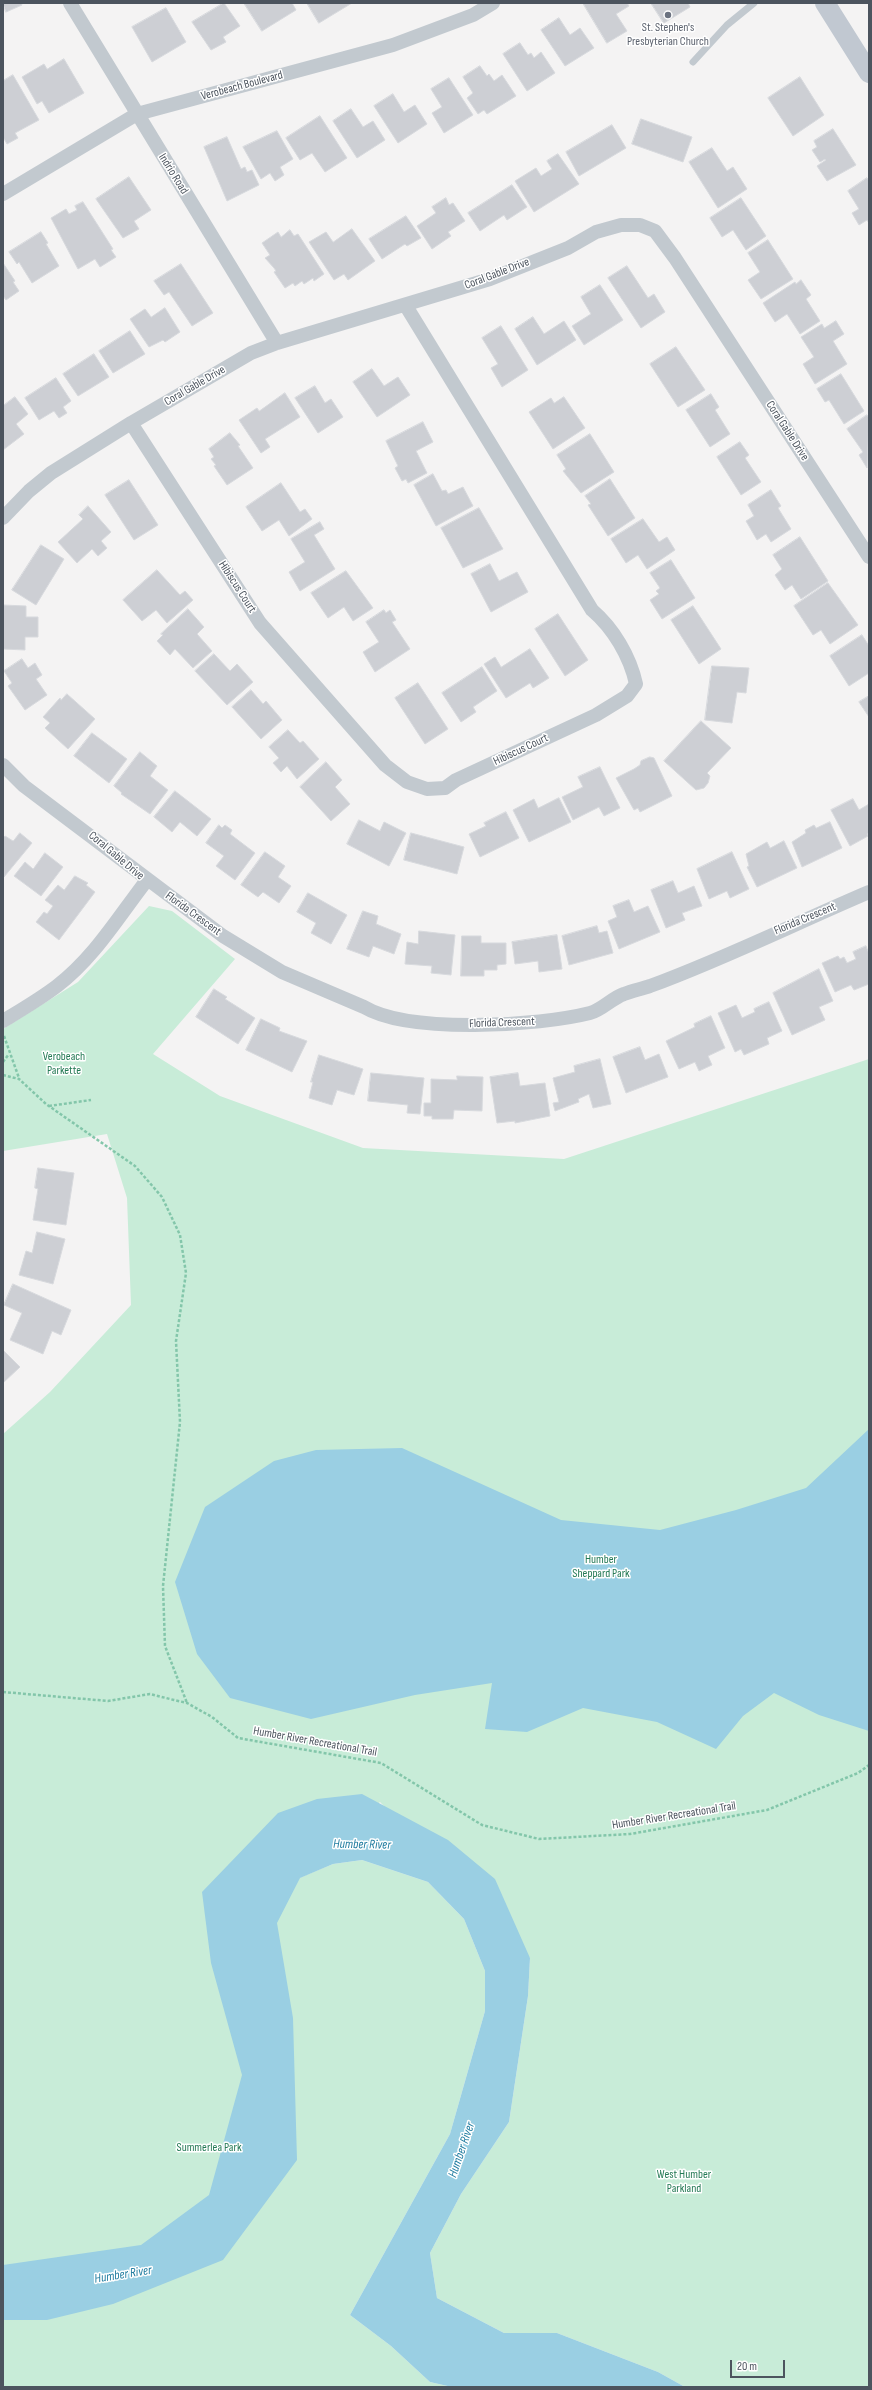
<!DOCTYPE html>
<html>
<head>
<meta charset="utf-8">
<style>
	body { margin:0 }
	#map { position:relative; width:872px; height:2390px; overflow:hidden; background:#f4f3f3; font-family:"Sofia Sans Condensed",sans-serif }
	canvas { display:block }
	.frame { position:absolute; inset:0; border:4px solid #4c545e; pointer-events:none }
	.scale { position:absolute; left:730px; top:2360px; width:55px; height:18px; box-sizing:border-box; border:2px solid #4c545e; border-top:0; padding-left:5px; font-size:12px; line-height:14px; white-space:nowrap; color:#4c545e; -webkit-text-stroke:3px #fff; paint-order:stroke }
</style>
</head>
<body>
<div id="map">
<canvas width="872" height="2390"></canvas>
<div class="frame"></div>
<div class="scale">20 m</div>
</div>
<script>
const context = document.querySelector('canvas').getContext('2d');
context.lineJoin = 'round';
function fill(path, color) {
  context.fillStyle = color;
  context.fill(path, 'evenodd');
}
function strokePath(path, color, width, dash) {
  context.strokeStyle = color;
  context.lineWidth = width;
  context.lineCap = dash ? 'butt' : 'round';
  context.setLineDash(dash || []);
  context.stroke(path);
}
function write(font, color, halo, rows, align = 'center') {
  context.font = font + ' "Sofia Sans Condensed",sans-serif';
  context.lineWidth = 3;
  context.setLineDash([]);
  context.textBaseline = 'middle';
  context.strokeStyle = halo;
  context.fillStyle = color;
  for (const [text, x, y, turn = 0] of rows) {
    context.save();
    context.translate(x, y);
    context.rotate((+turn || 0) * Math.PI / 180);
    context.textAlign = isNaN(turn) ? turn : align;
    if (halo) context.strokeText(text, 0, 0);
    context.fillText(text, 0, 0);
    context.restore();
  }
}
const green = new Path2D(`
	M149,906L172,911L235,959L153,1054L220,1096L363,1148L564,1159L869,1059V2387H685L658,2372L557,2333H504L437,2298L430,2253L461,2194L509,2122L528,1996L530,1958L380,1802L299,1878L333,1864L362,1860L428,1882L464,1919L485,1971V2011L450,2134L350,2315L391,2346L430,2382L452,2387H3V1434L50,1392L131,1305L127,1198L107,1134L3,1151V1029L78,982Z`);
const water = new Path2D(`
	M869,1429V1731L819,1715L774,1693L743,1716L716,1749L657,1722L583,1708L527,1732L485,1729L492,1683L415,1695L311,1719L230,1698L197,1654L175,1582L205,1507L274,1461L316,1450L402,1448L561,1520L660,1530L736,1510L806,1488Z
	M362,1794L448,1840L495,1879L530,1958L528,1996L509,2122L461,2194L430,2253L437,2298L504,2333H557L658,2372L685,2387H452L430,2382L391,2346L350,2315L450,2134L485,2011V1971L464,1919L428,1882L362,1860L333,1864L300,1878L277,1923L293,2018L297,2160L223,2260L113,2304L47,2320H3V2265L141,2245L209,2195L242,2075L211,1963L202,1892L278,1813L317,1799Z`);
const building = new Path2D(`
	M3,3H21L22,5L6,12Z
	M224,3L240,26L223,37L226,42L211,50L192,22Z
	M244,3H292L296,10L262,31Z
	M307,3H352L319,23Z
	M583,3H627L629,6L616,14L627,31L607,43Z
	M651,3H688L690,7L664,23Z
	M166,8L186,42L152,62L132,27Z
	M559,18L570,35L580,28L594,48L565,66L541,30Z
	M520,43L528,55L531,53L534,58L541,52L555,73L527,91L503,54Z
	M64,59L84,93L49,113L42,101L37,104L22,77L44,64L47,69Z
	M480,66L487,76L489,74L494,81L502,75L516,96L487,114L484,110L478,114L467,98L473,93L463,77Z
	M13,75L39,120L15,133L18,138L7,144L3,137V81Z
	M800,77L824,115L793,136L768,98Z
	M449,78L473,115L444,133L432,113L442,107L431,89Z
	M393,94L404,112L415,105L427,124L398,143L374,106Z
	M351,109L363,127L373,121L385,140L357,158L333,121Z
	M320,116L347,158L325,172L312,153L300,160L286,138Z
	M641,119L692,137L683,162L632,144Z
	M612,125L626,148L579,176L566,152Z
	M833,129L856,165L827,181L817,166L826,160L825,159L820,162L812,150L817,147L814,141Z
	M277,131L293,159L280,167L284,175L275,181L270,173L261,179L243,147Z
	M227,137L241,169L245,167L247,172L252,170L259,185L227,201L204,147Z
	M712,148L727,171L733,167L747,189L718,208L689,162Z
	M558,154L579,184L534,212L515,181L536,168L541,176L552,169L547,161Z
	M129,177L151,210L134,221L139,229L123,238L96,199Z
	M867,178L869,181V223L867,220L859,225L852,213L859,209L848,191Z
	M512,185L527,207L507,220L504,215L480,231L468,213Z
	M446,198L449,205L453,203L465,221L448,232L451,236L432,249L417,226L436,213L432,207Z
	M741,198L766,236L746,250L733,230L722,237L710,218Z
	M83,202L113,249L111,250L116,257L100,267L95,259L78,269L51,218L66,209L69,214L77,210L75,206Z
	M406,216L421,238L407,246L405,244L382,259L369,239Z
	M352,229L375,261L348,280L344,274L334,280L309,242L326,232L333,242Z
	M290,230L294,236L298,234L324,274L314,281L313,278L304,284L302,281L295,286L293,283L285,288L274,272L276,271L274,268L265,258L270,255L262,243L278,232L281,237Z
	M41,232L48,243L46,244L59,266L32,283L19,262L17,264L9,252Z
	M768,240L793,279L761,299L748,280L760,272L748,253Z
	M3,263L15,281L13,282L19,291L6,300L3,296Z
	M181,264L213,313L192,326L169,292L164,295L154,281Z
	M627,266L648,298L654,294L665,312L641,328L608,278Z
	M801,280L811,295L806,299L820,321L800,334L787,314L775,322L763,303L795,282L796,284Z
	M600,285L623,320L584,345L572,326L591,314L581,297Z
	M165,308L180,332L165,342L163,340L149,347L130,319L145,309L151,317Z
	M533,317L544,334L564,321L576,340L537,365L515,329Z
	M836,321L844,334L833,341L847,364L815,384L803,364L814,357L801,337L822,324L824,328Z
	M501,326L528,370L502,387L491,368L498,364L482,338Z
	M130,331L145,354L113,373L99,351Z
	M676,347L705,390L678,407L650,364Z
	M94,354L109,377L78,396L63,374Z
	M372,369L384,386L398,377L410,395L377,417L353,382Z
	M841,374L864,411L844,424L829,400L825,402L817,389Z
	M56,378L71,401L63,407L67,413L59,418L54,411L39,420L25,398Z
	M315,386L325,403L331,399L343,417L318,433L295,398Z
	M285,393L300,417L265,439L270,447L261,453L239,420L257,408L259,411Z
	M711,394L719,407L715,410L730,434L710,447L686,410Z
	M15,397L28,414L16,424L24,434L3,450V406Z
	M564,397L585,428L553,449L529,412L551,398L554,403Z
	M867,415L869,418L867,468L859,455L863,452L847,429Z
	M423,422L433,442L416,451L427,473L408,483L406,479L402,481L395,468L398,466L386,441Z
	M230,433L240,445L238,446L253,468L227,485L214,466L216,465L211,459L214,457L209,449Z
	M590,434L614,472L581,493L563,471L566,469L557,455Z
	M740,442L749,455L745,458L761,482L741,495L717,457Z
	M433,474L442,491L446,490L448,494L463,487L473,506L436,526L414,485Z
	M610,479L635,518L608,536L588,505L591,504L585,496Z
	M129,480L158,525L134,540L105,495Z
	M281,483L300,512L305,509L312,519L289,536L279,520L262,531L246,507Z
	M771,490L779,503L781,506L778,508L791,529L771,542L766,534L757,540L746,521L754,516L748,505Z
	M88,506L111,532L101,541L107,548L98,556L92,549L77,563L58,542L83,519L79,515Z
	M479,508L503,549L463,568L441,528Z
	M643,519L659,542L667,537L675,550L647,569L638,555L626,563L611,539Z
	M320,522L324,529L314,535L335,569L300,591L289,572L305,562L291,539Z
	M800,537L828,581L801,599L792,585L785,590L775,575L782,569L773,555Z
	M41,545L64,559L36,605L12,590Z
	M671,560L695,598L662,619L650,600L659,594L656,591L660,588L650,573Z
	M490,564L499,581L517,572L528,592L491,612L471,574Z
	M157,570L180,595L185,591L193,600L167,623L156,610L142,621L123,600Z
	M346,571L373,608L353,621L344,607L328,618L311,593Z
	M828,583L858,625L830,644L821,630L813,635L794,606Z
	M3,605L26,606V617H38V637H25V650L3,649Z
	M693,606L721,649L699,664L671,620Z
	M188,609L204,627L197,634L212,651L193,668L175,649L170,655L157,641L163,635L161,634Z
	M384,610L386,613L390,610L396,620L392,622L410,649L375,672L363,652L379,642L366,622Z
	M558,614L588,660L565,676L535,629Z
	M862,635L869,646V673L849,686L830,656Z
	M530,649L549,678L533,688L530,683L506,698L484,664L495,657L501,667Z
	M214,654L230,671L237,664L253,682L227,705L195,671Z
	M22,659L28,668L35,663L42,675L36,679L47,695L25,710L8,686L12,683L4,671Z
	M712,666L749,668L746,693L737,692L732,723L705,720Z
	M482,667L497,691L473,707L476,712L461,722L442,693Z
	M418,683L448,729L425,744L395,698Z
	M251,690L263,704L266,701L282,720L261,739L232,707Z
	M67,694L95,719L68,749L45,728L50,723L43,717L60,698L61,700Z
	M869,696V717L859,702Z
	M701,721L731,748L707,773L710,776L708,783L704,788L696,790L664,761Z
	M288,730L300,743L303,741L319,759L297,779L287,766L281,772L273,763L279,758L269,747Z
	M92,733L127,759L109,783L74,756Z
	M140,752L157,766L150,776L168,790L150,814L121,794L122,793L114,786Z
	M650,757L654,758L672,796L640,812L638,808L634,810L616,778L634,769L640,765L641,761Z
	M326,762L342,780L335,787L350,804L331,821L300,787Z
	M600,767L620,808L604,816L599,807L573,820L562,797L583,787L578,777Z
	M175,791L211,819L197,836L180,822L172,832L154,817Z
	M559,798L571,822L529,842L513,810L534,799L538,808Z
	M853,799L859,810L869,804V833L867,834L868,836L850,846L831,810Z
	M506,812L519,838L480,857L469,834L486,826L484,823Z
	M359,820L380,831L384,822L406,833L389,866L347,844Z
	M830,822L842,848L802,867L792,842L806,833L805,830L814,825L816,828Z
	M219,825L222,828L225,825L232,830L230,834L255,853L235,880L216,866L224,856L206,843Z
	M20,833L32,843L4,877L3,838L5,836L13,841Z
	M411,833L464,847L457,874L404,860Z
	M784,841L797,868L757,887L747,867L749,866L746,854L767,842L770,848Z
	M265,852L285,866L278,877L291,886L279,903L263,892L258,897L241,885Z
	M732,852L749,889L730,898L727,891L709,899L697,869Z
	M45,853L63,867L41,896L14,876L25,862L33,869Z
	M75,876L88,883L86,885L95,892L59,940L36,922L44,912L47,914L53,906L45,900L58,885L64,890Z
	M673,881L678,893L694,886L702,906L682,913L685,920L666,928L651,890Z
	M308,893L347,915L331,944L311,933L316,923L297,912Z
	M629,900L634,912L648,906L660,932L619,949L608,921L617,917L613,906Z
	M363,911L378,916L376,924L401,934L394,954L373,946L369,957L347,949Z
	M597,926L599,933L607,931L613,953L569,965L562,936Z
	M419,931L455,935L451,975L431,973L432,966L405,964L407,942L418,944Z
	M557,935L562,969L539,972L538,961L515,964L512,942Z
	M462,936H481V943H506V964L497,965V970H484V976H461Z
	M866,946L869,954V984L854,990L851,985L835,992L822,963L838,956L840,959L844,957L847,963L856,959L853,952Z
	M819,969L833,1001L819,1007L825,1020L792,1035L773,993Z
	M214,989L227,997L225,999L255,1018L238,1044L196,1017Z
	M769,1002L782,1031L767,1038L769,1044L744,1055L741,1049L735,1052L718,1013L736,1005L742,1018L755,1012L754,1009Z
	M711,1016L725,1048L708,1056L712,1065L699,1071L695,1062L679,1069L666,1041L695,1027L694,1024Z
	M261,1019L280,1028L279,1031L307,1041L292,1072L246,1050Z
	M640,1047L645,1060L659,1054L668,1077L626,1093L613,1057Z
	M319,1055L363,1069L354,1095L337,1090L332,1105L309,1098L313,1082H311Z
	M600,1059L611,1104L593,1108L589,1094L578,1099L579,1102L555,1111L553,1103L559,1102L553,1078L575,1072L574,1066Z
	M371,1073L424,1078L420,1114L407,1113L408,1105L368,1101Z
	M518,1073L520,1086L545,1083L550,1116L515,1123V1121L497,1123L490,1077Z
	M457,1076L483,1077L482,1111L454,1110L453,1119H432V1116H424V1103H431V1079L457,1080Z
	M38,1168L74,1173L66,1225L33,1220L38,1189L35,1188Z
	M37,1232L65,1239L53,1284L19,1275L26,1251L32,1253Z
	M13,1284L71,1310L61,1335L52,1331L43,1354L10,1340L22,1313L4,1305Z
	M3,1350L20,1367L3,1383Z`);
const path = new Path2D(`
	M4,1036L19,1078
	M3,1062L9,1054
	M3,1075L19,1079L46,1104L135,1166L162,1197L180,1235L186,1273L176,1341L180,1422L163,1586L165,1646L187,1703
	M49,1106L91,1100
	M3,1692L108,1701L150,1694L174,1700L187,1703L212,1717L238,1738L381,1763L482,1825L539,1839L630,1834L767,1810L858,1773L869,1765`);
const lane = new Path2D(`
	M693,62L727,25L754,3`);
const street = new Path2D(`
	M70,3L277,343
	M3,194L137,114L393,45L473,15L493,3
	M131,423L260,623L385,765L407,782L427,789L445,788L456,780L596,715L627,696L636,684C630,656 613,628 592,610L406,306
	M3,518L29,491L51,473L131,423L251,353L277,343L490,279L568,248L596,232L621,225H640L655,231L675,258L869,557
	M3,765L24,786L223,936L282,972L364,1007C409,1034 539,1026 590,1013C602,1010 612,998 624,994C632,991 641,989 650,986C724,959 796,923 869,892
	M3,1021C21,1010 40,999 57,986C94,958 119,916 147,880`);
const secondary = new Path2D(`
	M825,3L869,73`);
const markers = [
	[668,15,4,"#6b7280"]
];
const worshipNames = [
	["St. Stephen's",668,28],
	["Presbyterian Church",668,42]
];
const streetNames = [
	["Verobeach Boulevard",242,86,-15],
	["Indrio Road",173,174,58],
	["Coral Gable Drive",497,274,-21],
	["Coral Gable Drive",195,386,-30],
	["Coral Gable Drive",787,431,57],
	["Hibiscus Court",237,587,57],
	["Hibiscus Court",521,750,-25],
	["Coral Gable Drive",116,856,40],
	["Florida Crescent",193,914,36],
	["Florida Crescent",805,919,-23],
	["Florida Crescent",502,1023,-2],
	["Humber River Recreational Trail",315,1742,10],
	["Humber River Recreational Trail",674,1816,-9]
];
const parkNames = [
	["Verobeach",64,1057],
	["Parkette",64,1071],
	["Humber",601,1560],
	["Sheppard Park",601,1574],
	["Summerlea Park",209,2148],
	["West Humber",684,2175],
	["Parkland",684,2189]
];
const waterNames = [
	["Humber River",362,1845,1],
	["Humber River",462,2150,-71],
	["Humber River",123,2275,-9]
];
fill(green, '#c8ecd8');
fill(water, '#9acfe3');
fill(building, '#cdcfd4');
strokePath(building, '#d7d9dd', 1);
strokePath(path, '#83c6aa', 2.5, [3, 2]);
strokePath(lane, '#c2c9cf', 7);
strokePath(street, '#c2c9cf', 14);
strokePath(secondary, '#c1c8d1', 20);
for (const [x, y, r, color] of markers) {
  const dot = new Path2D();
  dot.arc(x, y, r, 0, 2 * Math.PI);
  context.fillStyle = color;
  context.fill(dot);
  strokePath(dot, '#fff', 1.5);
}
write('12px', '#5b616d', '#fff', worshipNames);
write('12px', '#4c545e', '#fff', streetNames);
write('12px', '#237954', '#fff', parkNames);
write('italic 13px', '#1e7b9f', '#fff', waterNames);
</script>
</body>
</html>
